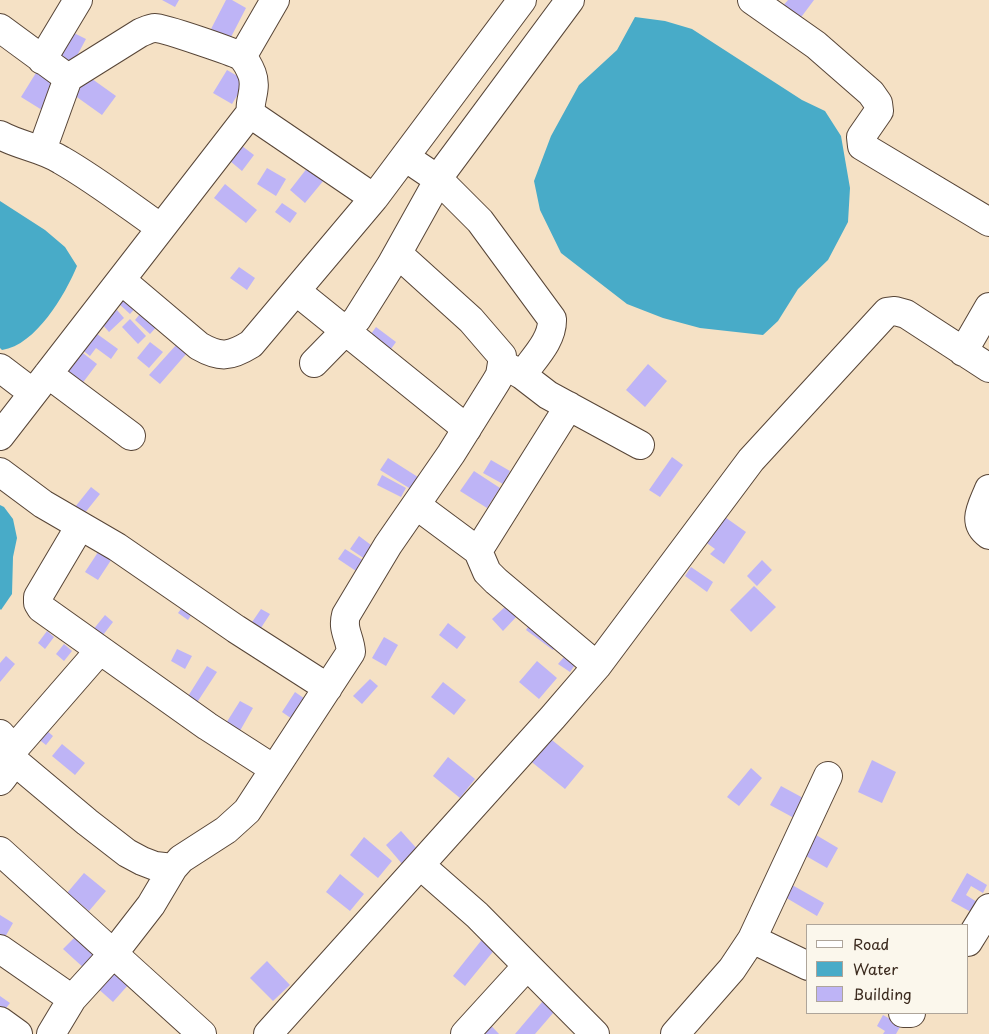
<!DOCTYPE html>
<html>
<head>
<meta charset="utf-8">
<style>
	body { margin:0 }
	#map { position:relative; width:989px; height:1034px; overflow:hidden; background:#f5e1c5; font-family:"Playpen Sans",sans-serif }
	canvas { display:block }
	.legend { position:absolute; left:806px; top:924px; width:162px; height:90px; box-sizing:border-box; background:#fbf7ec; border:1px solid #aea59a; margin:0; padding:6px 9px; list-style:none; font-size:15px; color:#3b2a1e }
	.legend li { display:flex; align-items:center; gap:10px; height:25px }
	.legend b { width:25px; border:1px solid #aea59a }
</style>
</head>
<body>
<div id="map">
<canvas width="989" height="1034"></canvas>
<ul class="legend">
<li><b style="height:6px;background:#fff"></b>Road</li>
<li><b style="height:14px;background:#48abc8"></b>Water</li>
<li><b style="height:14px;background:#beb4f6"></b>Building</li>
</ul>
</div>
<script>
const context = document.querySelector('canvas').getContext('2d');
context.lineJoin = 'round';
function fill(path, color) {
  context.fillStyle = color;
  context.fill(path, 'evenodd');
}
function strokePath(path, color, width, dash) {
  context.strokeStyle = color;
  context.lineWidth = width;
  context.lineCap = dash ? 'butt' : 'round';
  context.setLineDash(dash || []);
  context.stroke(path);
}
const water = new Path2D(`
	M635,17L665,21L692,29L802,100L825,111L841,136L850,188L848,222L828,260L798,289L778,321L763,335L700,328L663,318L627,304L561,253L540,210L534,181L551,136L579,85L617,50Z
	M0,201L45,230L65,247L77,266C65,295 36,345 2,350L0,348Z
	M0,505L4,507L13,519L17,538L13,557L12,594L1,610L0,609Z`);
const building = new Path2D(`
	M162,0H179L175,7Z
	M226,0H232L246,8L230,39L211,29Z
	M788,0H814L799,20L782,7Z
	M72,32L86,39L72,65L58,58Z
	M39,68L60,81L42,110L21,97Z
	M227,70L246,81L232,104L213,93Z
	M88,76L116,96L102,115L74,95Z
	M242,146L254,155L242,171L230,161Z
	M308,167L324,180L305,203L290,190Z
	M267,168L286,179L276,196L257,184Z
	M225,184L257,210L246,223L214,198Z
	M282,203L297,213L290,223L275,212Z
	M239,267L255,278L247,290L230,278Z
	M127,293L139,304L130,314L118,303Z
	M144,309L160,323L150,334L135,320Z
	M117,310L124,318L109,332L102,324Z
	M130,319L146,336L138,344L122,327Z
	M376,327L396,342L386,356L366,341Z
	M93,331L118,349L111,359L96,348L90,356L81,349Z
	M150,342L163,352L149,368L137,358Z
	M177,344L187,353L160,384L149,375Z
	M79,350L97,364L81,385L62,372Z
	M648,364L667,381L645,407L626,390Z
	M672,457L683,465L660,497L649,490Z
	M388,458L421,479L414,491L380,470Z
	M491,460L510,471L503,484L483,473Z
	M474,471L500,488L487,508L460,491Z
	M382,475L406,488L401,497L377,485Z
	M91,487L100,494L84,514L75,507Z
	M722,515L746,532L724,564L710,554L715,549L704,541Z
	M359,536L379,551L371,563L350,549Z
	M104,543L117,551L98,580L85,572Z
	M345,549L369,564L362,575L338,559Z
	M762,560L772,570L757,586L747,576Z
	M691,567L713,582L707,592L685,576Z
	M754,586L776,607L751,632L730,610Z
	M189,598L198,605L188,620L178,613Z
	M507,605L517,616L503,631L492,619Z
	M261,609L270,614L259,631L250,625Z
	M105,615L113,622L103,635L88,636Z
	M531,622L559,642L553,650L526,630Z
	M448,623L466,637L457,649L439,635Z
	M47,631L54,637L45,649L38,643Z
	M384,637L398,645L386,666L372,658Z
	M563,642L582,655L570,672L558,664L564,657L556,651Z
	M64,644L72,651L64,661L56,654Z
	M177,649L192,656L185,669L171,661Z
	M6,656L15,664L0,682V663Z
	M537,661L557,678L539,699L519,682Z
	M207,666L217,672L194,707L185,701Z
	M370,679L378,686L362,704L353,696Z
	M443,682L466,700L454,715L431,697Z
	M295,692L308,701L295,721L282,712Z
	M240,701L253,708L237,736L223,728Z
	M40,725L53,736L46,745L32,734Z
	M547,736L584,766L565,789L528,759Z
	M62,744L85,763L75,775L52,756Z
	M448,757L475,779L460,798L433,776Z
	M872,760L896,772L882,803L858,792Z
	M751,768L762,778L739,806L727,797Z
	M781,786L805,799L794,818L770,805Z
	M401,831L419,851L403,865L386,845Z
	M811,832L838,848L827,868L799,852Z
	M364,837L392,861L378,878L350,855Z
	M84,873L106,891L89,911L67,893Z
	M967,873L987,885L983,893L971,886L966,895L977,902L971,912L951,901Z
	M340,874L364,894L350,911L326,892Z
	M785,881L824,903L817,916L778,893Z
	M0,915L13,923L4,939L0,937Z
	M78,934L100,955L86,970L63,949Z
	M484,937L496,948L465,986L453,976Z
	M267,961L290,985L273,1001L250,978Z
	M112,968L129,984L113,1002L95,986Z
	M548,995L560,1005L535,1034H515Z
	M0,996L10,1003L0,1016Z
	M883,1015L901,1025L896,1034H883L885,1031L877,1026Z
	M484,1018L499,1034H468Z`);
const minor = new Path2D(`
	M752,0L816,45L871,93L878,103L879,111L861,137L862,146L989,222
	M0,28L68,78L140,33C145,31 150,28 155,28C164,28 237,53 242,57C246,61 250,69 252,74C258,90 247,103 252,115L374,198
	M242,57L275,0
	M42,60L78,0
	M0,135C20,146 42,148 61,160C96,180 128,205 161,228
	M42,150L68,78
	M405,157L439,180L480,221L552,319C553,340 534,358 522,375
	M121,280L199,346C220,358 230,357 251,344L374,198L522,0
	M296,291L467,429
	M963,352L989,307
	M314,363L357,319L391,265L444,170L570,0
	M506,366L522,375L548,395L640,445
	M0,368L33,393
	M48,374L131,436
	M0,436L251,112
	M0,472L43,504L117,547L236,629L328,688
	M989,489C982,507 971,522 989,535
	M416,505L478,551L487,572L496,581L597,666
	M80,526L38,597V603L41,608L207,726L274,769
	M478,551L569,406
	M0,734C18,753 16,761 0,781
	M13,750L100,650
	M13,760L87,822L127,853L142,861L155,866L173,868
	M0,851L202,1034
	M420,865L477,915L595,1034
	M752,939L808,966
	M968,942L989,908
	M0,949L72,999
	M903,1013H911
	M0,1021L18,1034
	M51,1034L72,999L113,954L151,905L173,868L181,859L226,830L247,811L351,652C350,637 342,630 346,615L388,545L451,454L496,382L500,375L502,363V356L471,320L398,254
	M268,1034L553,717L597,666L751,460L887,312L895,311L906,314L989,368
	M465,1034L527,966
	M675,1034L732,969L752,939L828,776`);
fill(water, '#48abc8');
fill(building, '#beb4f6');
strokePath(minor, '#574537', 30);
strokePath(minor, '#fff', 28);
</script>
</body>
</html>
